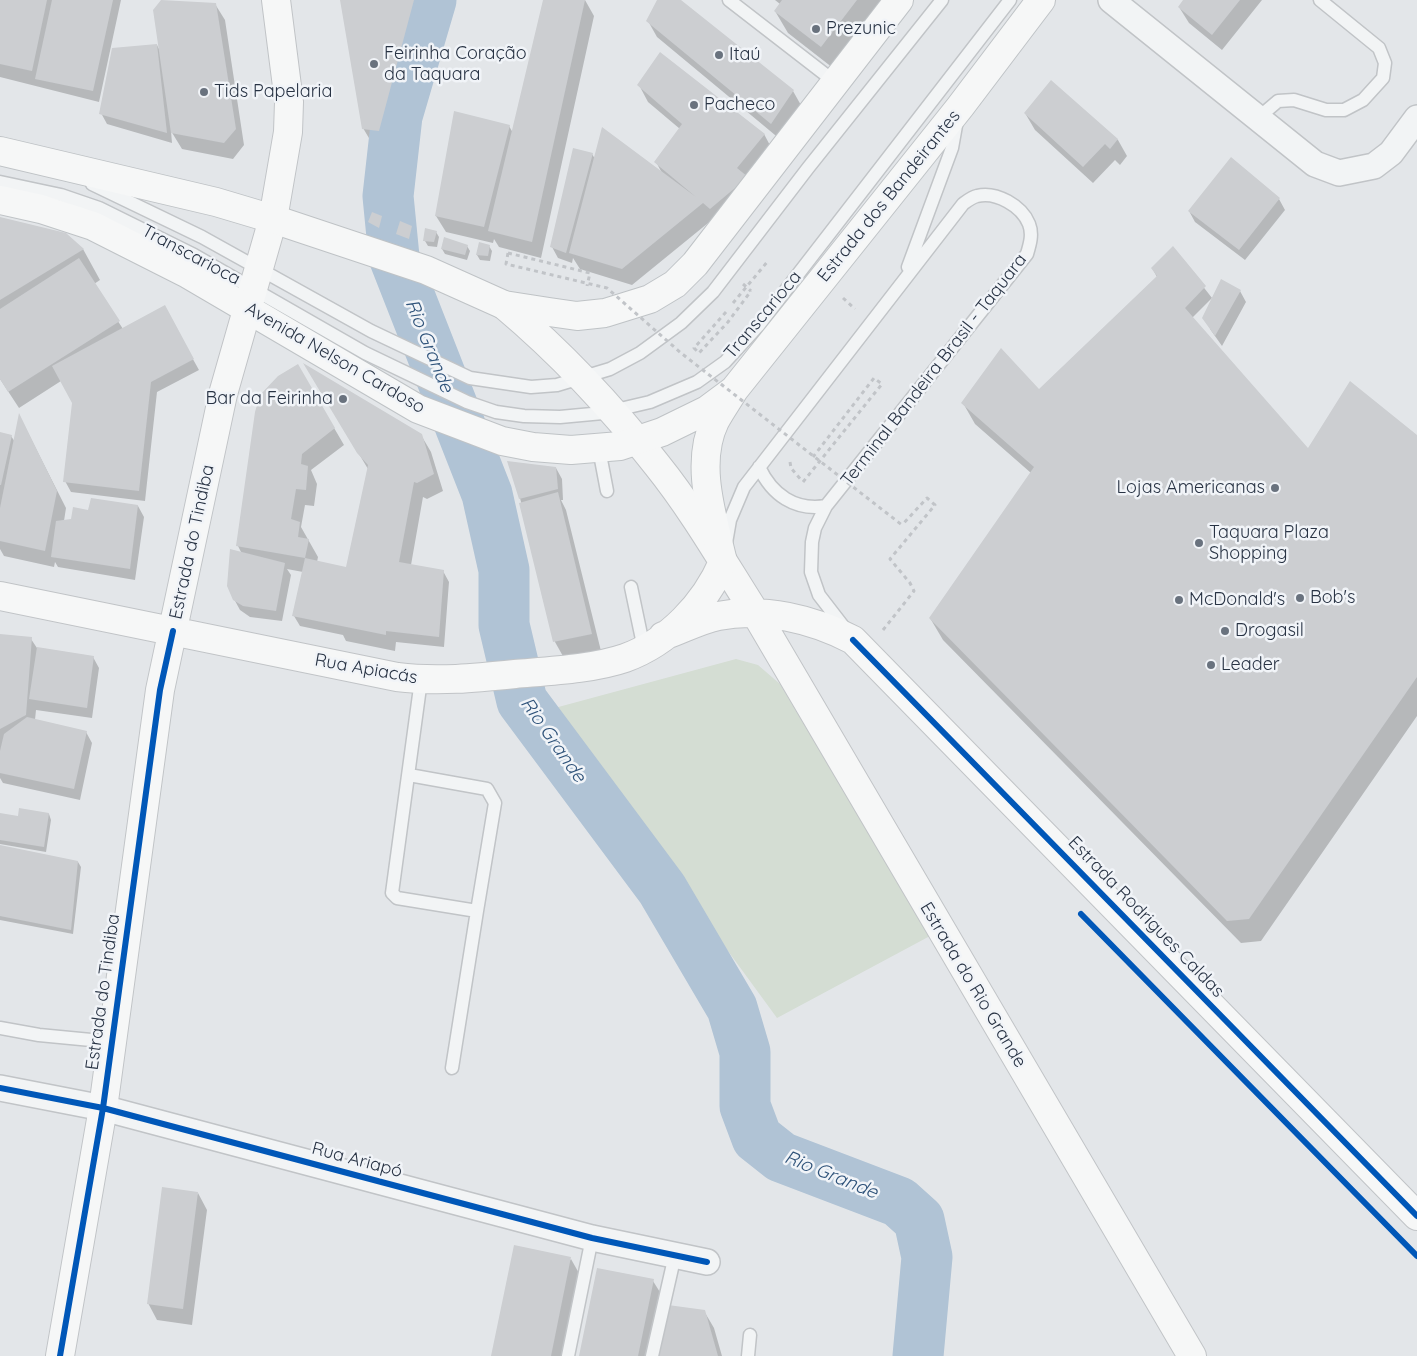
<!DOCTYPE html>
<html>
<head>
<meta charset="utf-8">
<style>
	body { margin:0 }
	canvas { display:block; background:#e3e6e9 }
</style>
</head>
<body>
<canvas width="1417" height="1356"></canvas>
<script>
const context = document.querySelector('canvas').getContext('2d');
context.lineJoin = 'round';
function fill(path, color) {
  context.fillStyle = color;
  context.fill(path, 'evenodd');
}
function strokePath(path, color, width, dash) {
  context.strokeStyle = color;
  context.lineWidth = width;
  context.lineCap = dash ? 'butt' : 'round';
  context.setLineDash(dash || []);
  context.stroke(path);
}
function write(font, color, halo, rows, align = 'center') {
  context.font = font + ' Quicksand,sans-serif';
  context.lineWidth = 5;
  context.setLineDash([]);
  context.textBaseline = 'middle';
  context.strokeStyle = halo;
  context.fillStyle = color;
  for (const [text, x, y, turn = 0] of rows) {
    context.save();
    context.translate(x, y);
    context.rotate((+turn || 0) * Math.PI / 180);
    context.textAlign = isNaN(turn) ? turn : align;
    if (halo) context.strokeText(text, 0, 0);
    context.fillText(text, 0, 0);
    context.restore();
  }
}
const green = new Path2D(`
	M736,659L758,665L780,684L930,936L777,1018L551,709Z`);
const shadow = new Path2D(`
	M0,0H121L99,102L0,77Z
	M341,0H432L391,152L376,150L363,128Z
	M545,0H585L594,16L541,258L499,247L494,239L493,243L446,232L436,216L509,126L513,133Z
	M659,0H679L793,91L802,107L781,140L657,37L648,21Z
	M775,0H886L833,68L788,33L775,11L780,4Z
	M1185,0H1262L1222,50L1189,23L1179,7Z
	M215,4L225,20L244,145L233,159L182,149L171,131L172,143L107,124L101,113L157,45L160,51Z
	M1051,82L1118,140L1127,156L1120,165L1115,160L1093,183L1035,130L1025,113Z
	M639,85L764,134L773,151L713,219L632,285L580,269L573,258L572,263L558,258L552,247L592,154L595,159L662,173L656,162L680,129L648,102Z
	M1279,199L1285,210L1245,260L1195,222L1189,211Z
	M381,217L384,222L382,232L372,227L369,222Z
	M0,218L83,249L100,280L94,284L123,329L170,318L199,370L157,392L145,501L71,492L65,481L73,403L61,381L19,408L0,379Z
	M411,227L414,232L411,243L401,239L398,234Z
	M436,232L439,237L437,247L428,246L425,241Z
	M480,243L489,246L492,251L490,261L480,260L477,255Z
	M467,246L470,251L467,260L445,254L442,249Z
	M1173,248L1212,298L1192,318L1308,450L1417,437V716L1261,941L1241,943L943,640L930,618L1031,473L975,424L963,403L1039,391L1157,277L1152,268Z
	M1240,291L1246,302L1222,346L1210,329Z
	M298,366L344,445L311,470L317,484L314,506L305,505L301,527L318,557L317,562L348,571L368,469L307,367L421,435L431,452L443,491L427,499L423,497L411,565L443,571L449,582L444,647L396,642L395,651L346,641L343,635L300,626L294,616L303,572L287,569L291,575L282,621L250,617L240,610L234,599L242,554L238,546Z
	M20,417L66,508L64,521L72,520L89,511L138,506L144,517L135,580L58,567L55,562L54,567L4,556L0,549V433L11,436L15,442Z
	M556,468L562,479L563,500H561L566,510L601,651L564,658L555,642L520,498Z
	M0,636L31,639L37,648L93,657L99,668L92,718L36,710L35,720L86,732L92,743L80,800L3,783L0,778Z
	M0,814L19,817L49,814L51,820L46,852L0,844Z
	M0,847L78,862L81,867L73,934L0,920Z
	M198,1193L207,1210L192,1325L157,1320L148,1303Z
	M571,1259L580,1275L564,1356H493Z
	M653,1281L663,1297L651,1356H580Z
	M704,1311L714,1328L722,1356H659Z`);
const river = new Path2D(`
	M431,0L397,116L388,196L394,257L487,494L504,570V625L522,701L662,889L732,1008L745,1052V1106L757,1138L781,1157L899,1202L919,1220L927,1257L918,1356`);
const building = new Path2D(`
	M0,0H47L32,71L0,64Z
	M52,0H113L93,91L35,79Z
	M161,0L216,3L236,129L224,143L171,133L153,10Z
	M340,0H414L379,131L362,129Z
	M543,0H585L532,242L488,231Z
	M657,0H681L794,90L771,124L646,21Z
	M782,0H857L821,47L774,11Z
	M1183,0H1240L1212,35L1178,7Z
	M157,44L167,133L99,114L112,48Z
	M660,52L765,134L737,168L748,177L710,209L703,203L622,269L569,253L602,127L696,197L654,162L682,124L637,85Z
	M1051,80L1118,139L1110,149L1105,144L1083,167L1024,113Z
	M454,111L510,125L484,227L435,216Z
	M573,148L593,153L566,253L550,247Z
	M1231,157L1280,198L1239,250L1188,211Z
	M372,212L382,216L379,228L368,222Z
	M0,217L66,233L84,249L0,300Z
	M400,221L412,226L409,239L396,234Z
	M425,228L437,231L434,242L423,241Z
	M444,237L468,245L465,255L441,249Z
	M479,242L490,245L488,256L476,255Z
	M1173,246L1206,286L1185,308L1308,448L1350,381L1417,435V677L1249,919L1227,921L929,618L1034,467L961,403L1001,348L1039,389L1157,276L1151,268Z
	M79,258L120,321L8,392L0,379V309Z
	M1221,279L1241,290L1215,336L1202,318Z
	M165,305L194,359L151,382L139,491L63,482L72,403L52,366Z
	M303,363L422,434L434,474L417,483L414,482L399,562L444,570L439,637L386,631V635L292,616L305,558L346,567L368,465L357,453Z
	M298,364L335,428L302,454L301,464L308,466L306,490L296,489L291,519L300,522L298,537L309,539L305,558L236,546L255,412L260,395L278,376Z
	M19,413L57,491L45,551L0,541V508Z
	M0,432L12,435L1,485H0Z
	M507,461L556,467L558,489L519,499Z
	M558,492L592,634L553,642L519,503Z
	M91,498L138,505L130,569L51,557L56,521L71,519L73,507L88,510Z
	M230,549L285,563L276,611L243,606L233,600L227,586Z
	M0,634L32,637L26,715L0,729Z
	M37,647L94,656L87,708L29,699Z
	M27,717L87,731L74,789L0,773V751L4,734Z
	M19,808L49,813L44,847L0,840V813L18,816Z
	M0,845L78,861L71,930L0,916Z
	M162,1187L198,1192L183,1309L147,1304Z
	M514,1245L571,1257L551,1356H491Z
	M597,1268L654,1279L638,1356H579Z
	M668,1305L705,1310L718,1356H657Z`);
const path = new Path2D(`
	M508,253L590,273L587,286
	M843,298L855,309
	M733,303L768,261
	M726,312L694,348L699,353L728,322L751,291
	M790,462L791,468L802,481
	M803,482L882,384L874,378L813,457
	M883,630L914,591L910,583L890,559L935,505L927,498L902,525`);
const lane = new Path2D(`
	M729,0L835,82
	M1258,118L1278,101L1294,100L1326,110H1344L1363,100L1383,78L1385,63L1379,48L1320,0
	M0,182L61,195L99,208L194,255L365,353L467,402L496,412L524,416L560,417L603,413L650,402L697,382L725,362L758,326L1010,0
	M92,184L202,237L371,331L470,378L531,387L557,385L610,369L640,353L681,323L713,292L808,168L942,0
	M908,267L952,148L957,120
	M599,449L607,491
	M759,467C772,495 795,511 826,506
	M726,543L730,520L744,487L963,204C967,201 972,197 977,196C996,191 1022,206 1029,224C1033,234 1030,244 1027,254L826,506L815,528L812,542L811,572L819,595L846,630
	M631,587L644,649
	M409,775L487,789L495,803L477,911L397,898L392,893L421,680
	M0,1028L39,1035L112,1042
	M452,1068L477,911
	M568,1356L592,1238
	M652,1356L675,1255
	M748,1356L750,1335`);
const street = new Path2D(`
	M1111,0L1315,164L1339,173L1374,166L1391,153L1417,118
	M0,1088L103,1108L592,1238L707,1262`);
const secondary = new Path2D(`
	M504,305C561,353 611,406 657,465C694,511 724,564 756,614L1192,1356
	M0,596L397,677C437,682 476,678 515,674C549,671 593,669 625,658C669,642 705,604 723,562
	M663,636C681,630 699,620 718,616C763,607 813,619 853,640L1417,1216
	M60,1356L103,1108L160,690L223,394L273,219L288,132L289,102L276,0`);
const primary = new Path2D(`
	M0,151L216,202L273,219L426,270L504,305L549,312L577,316L605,313L650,299L675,284L695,264L899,0
	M0,200L41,209L93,226L186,273L418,409L502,441L533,447L571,450L620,446L662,432L707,410L734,390
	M723,562C713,518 694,464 715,421C721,410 728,400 734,390L960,107L1041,0`);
const pathBridge = new Path2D(`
	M508,253L506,264L607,288L681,353L902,525
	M743,284L751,291`);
const cycleway = new Path2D(`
	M853,640L1417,1216
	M1081,914L1417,1256
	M0,1088L103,1108L592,1238L707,1262
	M60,1356L103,1108L160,690L173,631`);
const markers = [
	[816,29,5,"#69727e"],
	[719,55,5,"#69727e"],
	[374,64,5,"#69727e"],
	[204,92,5,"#69727e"],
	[694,105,5,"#69727e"],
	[343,399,5,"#69727e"],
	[1275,488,5,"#69727e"],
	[1199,543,5,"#69727e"],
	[1300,598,5,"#69727e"],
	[1179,600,5,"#69727e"],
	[1225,631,5,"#69727e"],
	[1211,665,5,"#69727e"]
];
const poiNames = [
	["Prezunic",826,29],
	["Feirinha Coração",384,54],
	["da Taquara",384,75],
	["Itaú",729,55],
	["Tids Papelaria",214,92],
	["Pacheco",704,105],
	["Bar da Feirinha",333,399,"right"],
	["Lojas Americanas",1265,488,"right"],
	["Taquara Plaza",1209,533],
	["Shopping",1209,554],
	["Bob's",1310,598],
	["McDonald's",1189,600],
	["Drogasil",1235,631],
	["Leader",1221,665]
];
const streetNames = [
	["Estrada dos Bandeirantes",889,196,-51],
	["Transcarioca",191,255,28],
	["Transcarioca",763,315,-50],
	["Avenida Nelson Cardoso",335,358,30],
	["Terminal Bandeira Brasil - Taquara",934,370,-52],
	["Estrada do Tindiba",192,542,-78],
	["Rua Apiacás",366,669,10],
	["Estrada Rodrigues Caldas",1146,917,46],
	["Estrada do Rio Grande",973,985,59],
	["Estrada do Tindiba",103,992,-82],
	["Rua Ariapó",357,1160,15]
];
const waterNames = [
	["Rio Grande",429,346,68],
	["Rio Grande",553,740,55],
	["Rio Grande",831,1175,22]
];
fill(green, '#d4ddd3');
fill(shadow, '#0003');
strokePath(river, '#b0c3d5', 51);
fill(building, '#ccced1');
strokePath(lane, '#c1c4c7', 15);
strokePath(street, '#c1c4c7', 28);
strokePath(secondary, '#c1c4c7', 30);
strokePath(primary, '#bfc3c6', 30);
strokePath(path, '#c1c4c8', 3, [4, 4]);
strokePath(lane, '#f2f4f5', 12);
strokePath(street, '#f2f4f5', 25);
strokePath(secondary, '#f6f7f7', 28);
strokePath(primary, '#f6f7f7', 28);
strokePath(pathBridge, '#c1c4c8', 3, [4, 4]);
strokePath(cycleway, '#0057b8', 6);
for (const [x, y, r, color] of markers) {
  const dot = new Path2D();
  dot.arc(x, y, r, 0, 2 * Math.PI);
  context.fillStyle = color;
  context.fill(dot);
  strokePath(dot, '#f1f4f8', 2);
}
write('18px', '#283344', '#f1f4f8', poiNames, 'left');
write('18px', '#283344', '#f1f4f8', streetNames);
write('italic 19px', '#2f537a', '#f1f4f8', waterNames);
</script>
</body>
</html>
